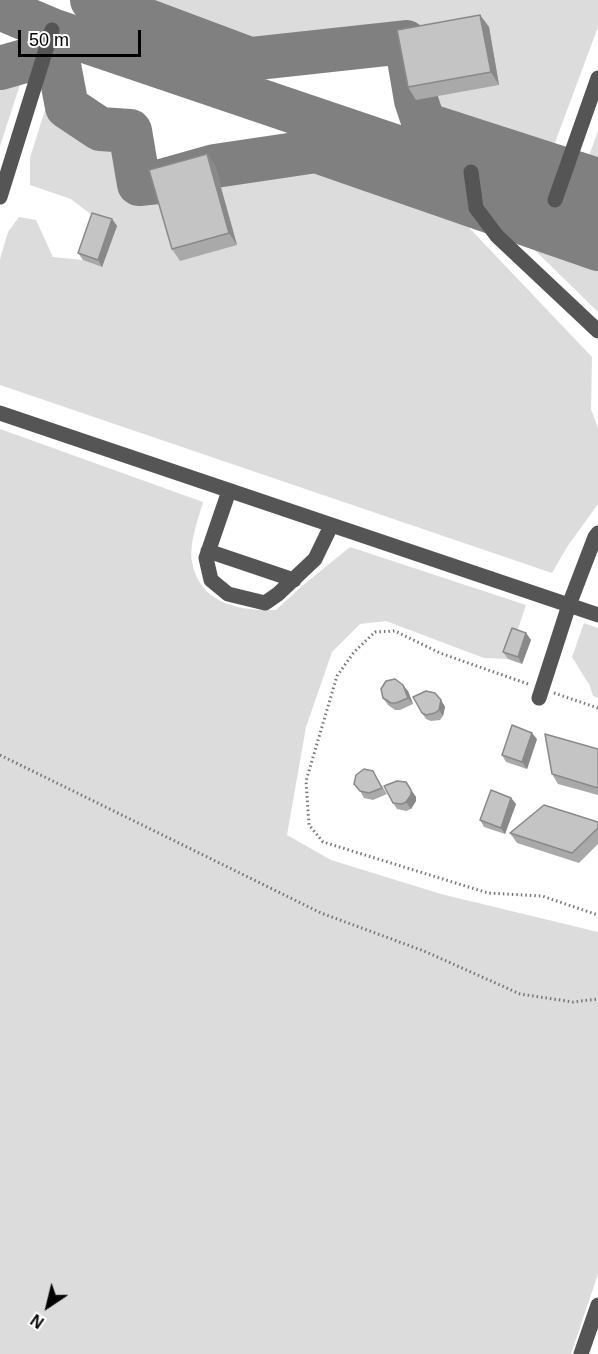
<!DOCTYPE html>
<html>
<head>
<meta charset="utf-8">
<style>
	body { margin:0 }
	#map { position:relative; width:598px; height:1354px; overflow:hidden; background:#fff; font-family:Arial,sans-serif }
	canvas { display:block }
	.north { position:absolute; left:18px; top:1276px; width:60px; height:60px; -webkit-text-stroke:4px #fff; paint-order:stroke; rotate:215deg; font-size:16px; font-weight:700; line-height:24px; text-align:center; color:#000 }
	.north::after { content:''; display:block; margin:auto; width:21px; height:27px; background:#000; clip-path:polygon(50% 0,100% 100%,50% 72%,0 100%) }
	.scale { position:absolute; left:18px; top:30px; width:123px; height:27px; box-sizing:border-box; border:3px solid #000; border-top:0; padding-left:8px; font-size:18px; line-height:21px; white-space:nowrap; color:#000; -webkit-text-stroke:4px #fff; paint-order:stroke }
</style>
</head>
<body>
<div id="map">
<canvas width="598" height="1354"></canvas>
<div class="north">N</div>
<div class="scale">50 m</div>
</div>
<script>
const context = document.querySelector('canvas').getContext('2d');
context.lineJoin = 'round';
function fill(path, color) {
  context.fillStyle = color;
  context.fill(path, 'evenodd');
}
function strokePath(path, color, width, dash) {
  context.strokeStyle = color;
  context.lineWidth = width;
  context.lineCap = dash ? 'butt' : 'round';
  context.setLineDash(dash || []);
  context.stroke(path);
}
const green = new Path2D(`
	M92,0H598V27L547,164L424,124L416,100L499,84L406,42L250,59Z
	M28,60L0,146V68Z
	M59,65L67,107L100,129L130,131L139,184L158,182L237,245L215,166L316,151L436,193L592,357L591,409L598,428V504L567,547L552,573L0,385V259L8,232L19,217L36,220L53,257L83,260L97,219L71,199L30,185V158Z
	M598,131V180L582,175Z
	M500,216L598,249V312Z
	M0,429L203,502C198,520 189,543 192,562C200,604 239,611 276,610L302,586L350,547L526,605L508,659L484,658L386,621L360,624L332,652L306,727L287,835L331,860L441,894L598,932V1274L571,1354H0Z
	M584,623L598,628V698L593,696L590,686L572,657Z`);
const taxiway = new Path2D(`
	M92,0L250,59L406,42L416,100L424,124L598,180
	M0,8L52,30L598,215
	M0,68L28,60L59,65L67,107L100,129L130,131L139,184L158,182L215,166L316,151L598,249`);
const path = new Path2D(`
	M528,684L440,653L395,631L375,632L354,652L337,676L306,781L309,825L323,842L488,893L542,896L598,915
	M554,693L598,708
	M0,755L321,913L424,951L520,994L573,1002L598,999`);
const minor = new Path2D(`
	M471,172L476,208L497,236L598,331
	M0,197L52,30
	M555,200L598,78
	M0,413L598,615
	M229,491L206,558L211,580L228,594L265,603L278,594L315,559L331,526
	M208,551L294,580
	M539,698L569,605L595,537L598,533
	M581,1354L598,1305`);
const wall = new Path2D(`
	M480,15L489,27L499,85L416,100L408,87Z
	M207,154L215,166L237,245L180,261L172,249Z
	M112,219L117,226L102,267L83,260L78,253Z
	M526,633L531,640L522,664L508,659L503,652Z
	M408,691L413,704L400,710H395L388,705L383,698Z
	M435,693L445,707L443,716L440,720L431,721L426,719L422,713Z
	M537,739L527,769L506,762L502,755Z
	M598,749V795L558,784L552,774Z
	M377,778L387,794L373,800L364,798L360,791Z
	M406,782L416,797V801L411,809L406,811L397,809L393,803Z
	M511,798L516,804L505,834L484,827L480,820Z
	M598,822V844L579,863L517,843L510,833Z`);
const shadedWall = new Path2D(`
	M480,15L489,27L499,85L491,72Z
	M207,154L215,166L237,245L229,233Z
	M112,219L117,226L102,267L98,260Z
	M526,633L531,640L522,664L518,657Z
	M403,685L408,691L413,704L408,698Z
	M441,700L445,707L443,716L439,710Z
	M532,733L537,739L527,769L522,762Z
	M411,790L416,797V801L411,809L406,802Z
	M511,798L516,804L505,834L501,828Z`);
const building = new Path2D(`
	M480,15L491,72L408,87L397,30Z
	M207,154L229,233L172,249L149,170Z
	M92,213L112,219L98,260L78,253Z
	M512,628L526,633L518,657L503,652Z
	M395,679L403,685L408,698L396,703H391L383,698L381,689L386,681Z
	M426,691L435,693L441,700L439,710L435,713L426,715L422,713L413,697Z
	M512,725L532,733L522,762L502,755Z
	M545,734L598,749V788L552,774Z
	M364,769L373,771L382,788L369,793L360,791L354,784L356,775Z
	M397,781L406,782L411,790V795L406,802L402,804L393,803L384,786Z
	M491,790L511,798L501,828L480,820Z
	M544,805L598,822V828L572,853L510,833Z`);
fill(green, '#dcdcdc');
strokePath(taxiway, '#808080', 44);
strokePath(path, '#777', 3, [1.5, 3]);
strokePath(minor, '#555', 15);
fill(wall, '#a9a9a9');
fill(shadedWall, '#898989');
fill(building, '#c4c4c4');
strokePath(building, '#898989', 1.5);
</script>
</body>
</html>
